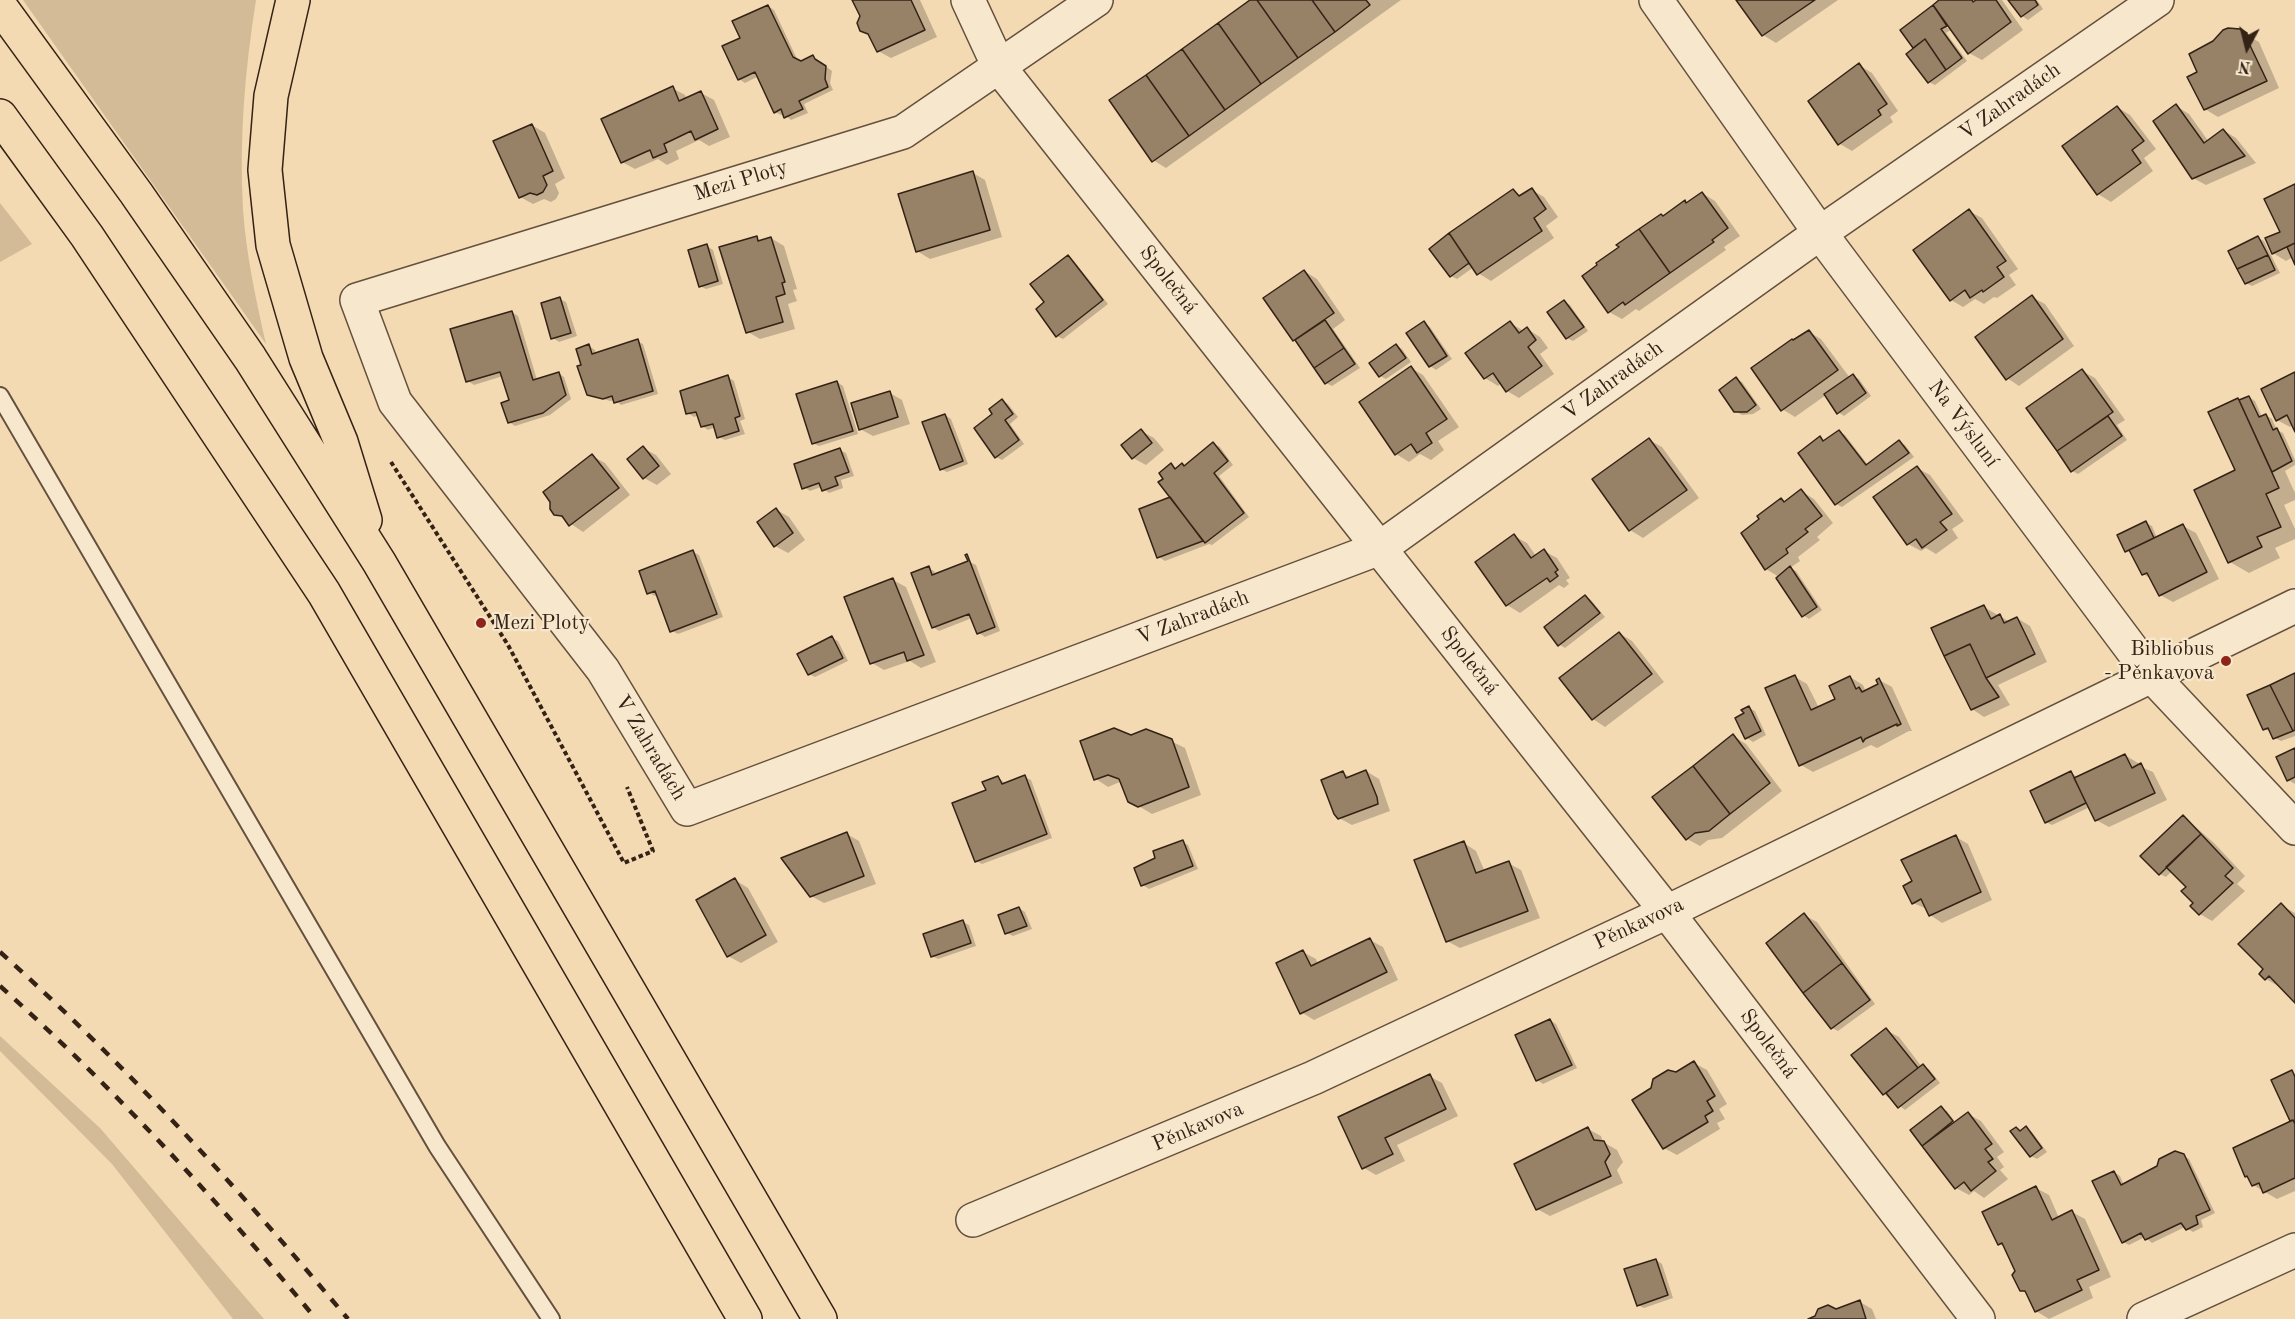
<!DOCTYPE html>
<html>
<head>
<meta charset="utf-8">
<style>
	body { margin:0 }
	#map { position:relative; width:2295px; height:1319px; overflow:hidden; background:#f3dab2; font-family:"Old Standard TT",serif }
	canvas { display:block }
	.north { position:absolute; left:2217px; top:18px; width:60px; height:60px; -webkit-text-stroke:4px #f7e7cd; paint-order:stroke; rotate:187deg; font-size:16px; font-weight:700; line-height:24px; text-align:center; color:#342216 }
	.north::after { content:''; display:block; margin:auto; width:21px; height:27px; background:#342216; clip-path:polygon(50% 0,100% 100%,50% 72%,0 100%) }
</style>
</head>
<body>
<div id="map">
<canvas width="2295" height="1319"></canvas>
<div class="north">N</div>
</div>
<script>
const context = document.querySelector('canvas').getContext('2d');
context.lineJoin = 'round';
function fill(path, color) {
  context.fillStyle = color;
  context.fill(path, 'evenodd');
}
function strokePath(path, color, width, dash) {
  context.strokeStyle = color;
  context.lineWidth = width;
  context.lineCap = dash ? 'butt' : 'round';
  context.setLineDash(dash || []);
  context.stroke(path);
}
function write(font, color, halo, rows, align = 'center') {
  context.font = font + ' "Old Standard TT",serif';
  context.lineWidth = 4.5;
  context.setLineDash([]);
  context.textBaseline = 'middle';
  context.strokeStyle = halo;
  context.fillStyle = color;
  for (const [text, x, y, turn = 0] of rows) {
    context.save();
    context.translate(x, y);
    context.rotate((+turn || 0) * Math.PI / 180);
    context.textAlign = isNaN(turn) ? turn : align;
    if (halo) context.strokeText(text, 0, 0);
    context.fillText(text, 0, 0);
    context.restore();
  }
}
const green = new Path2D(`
	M23,0H256C245,69 239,139 243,209C246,254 256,300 266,344Z
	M0,203L32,244L0,262Z
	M0,1036L100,1128L264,1319H233L112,1164L0,1051Z`);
const shadow = new Path2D(`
	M854,0H920L937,37L891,58L878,51Z
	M1252,0H1401L1166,168L1153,160Z
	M1738,0H1838L1776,43L1763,35Z
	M1942,0H2002L2023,30L1982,60L1969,53L1952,29L1946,33L1967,61L1935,85L1929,82L1908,54L1915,49L1902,30ZM1941,21L1949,25V29L1940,23Z
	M2010,0H2037L2043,9L2028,20L2022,16Z
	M768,6L774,10L798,61L801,62L813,57L832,71L830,83L833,90L804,104L808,113L791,120L784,114L781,115L775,112L759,76L745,83L739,79L724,46L741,39Z
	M2240,31L2259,42L2279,88L2218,117L2205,109L2199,73Z
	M1859,65L1872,73L1898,111L1890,117L1893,122L1852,151L1840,144L1810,102Z
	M672,88L685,95L687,99L701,93L714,100L730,137L709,146L699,140L676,151L679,159L667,165L658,159L635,169L622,162Z
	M2176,106L2189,114L2209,142L2223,130L2236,138L2256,163L2206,185L2193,178Z
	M2117,107L2130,115L2156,149L2144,158L2153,171L2111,202L2098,194L2064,146Z
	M532,125L545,133L565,178L555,184L559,193L556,199L551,202L544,199L533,204L520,197Z
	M973,173L985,180L1002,237L930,259L917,251Z
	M2295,186V261L2293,257L2286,261L2273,253L2282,232Z
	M1532,190L1544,197L1558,217L1546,226L1554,238L1491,281L1478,273L1474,267L1457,279L1451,276L1513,191L1522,196Z
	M1702,193L1715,201L1740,236L1724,247L1726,250L1639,311L1636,309L1622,319L1609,312L1663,217L1685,202L1688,204Z
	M1969,211L1982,218L2018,269L2009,275L2016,285L1997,298L1994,297L1984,304L1975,299L1963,307L1951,300Z
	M756,238L762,241L771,238L784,246L797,289L793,290L797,301L788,304L795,329L760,339L748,332Z
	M2258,238L2264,241L2280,273L2252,286L2246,283Z
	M707,246L713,250L723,284L706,289L700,286Z
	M1068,257L1074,261L1108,304L1063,339L1057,336L1046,303Z
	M1304,271L1317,279L1345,320L1333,329L1360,368L1332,386L1326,383L1298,343L1294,340Z
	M2032,297L2045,304L2074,346L2019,386L2007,378Z
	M560,299L566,302L577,336L559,342L553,338Z
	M1564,301L1570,305L1588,331L1573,341L1567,338Z
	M512,312L518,316L537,380L558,373L564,377L571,399L550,415L515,426L509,422L511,401L503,376L474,385L468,381Z
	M1424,323L1430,327L1452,359L1436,370L1430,366L1408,333Z
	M1510,323L1524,331L1527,329L1540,337L1548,348L1540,354L1554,374L1519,398L1507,391L1501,383L1498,386L1485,378L1467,353Z
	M1809,332L1821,339L1850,378L1853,376L1859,379L1871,396L1844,416L1838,412L1826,395L1795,417L1782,409L1793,342Z
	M637,341L643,344L658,394L621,405L615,400L610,401L588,394L583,366L589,346L595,350L596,354Z
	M1396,345L1402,349L1411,362L1386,379L1380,376Z
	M1411,368L1423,375L1459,427L1438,441L1444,450L1431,460L1420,454L1409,462L1396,454L1361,402Z
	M2082,371L2095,378L2125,420L2117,425L2127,440L2078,474L2072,471L2028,408Z
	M2295,374V429L2293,425L2290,427L2277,420Z
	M728,377L734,381L745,419L740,421L745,434L725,440L719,437L716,427L708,430L702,426L699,415L694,417L688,413Z
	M1736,379L1742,382L1761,409L1753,414L1742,415L1735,411Z
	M837,382L843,386L858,434L819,446L813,443Z
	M890,393L902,400L910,424L873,436L860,429Z
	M2249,397L2255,401L2262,417L2266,415L2272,419L2277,430L2283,433L2295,460V465L2285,471L2295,493V500L2284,505L2295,529V539L2275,548L2280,558L2249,573L2230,562L2237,471L2238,399L2241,401Z
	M1003,401L1008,404L1018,417L1010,424L1024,444L1002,460L996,457L994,414Z
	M945,415L951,419L968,464L947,472L941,469Z
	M1141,431L1154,438L1164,450L1146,465L1133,458Z
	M1839,432L1845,435L1868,465L1899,442L1905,445L1914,457L1842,507L1836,504L1820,438L1826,441Z
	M1649,440L1662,447L1699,498L1643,538L1630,530L1594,479Z
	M1214,444L1220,447L1233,465L1219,476L1249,517L1212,545L1209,544L1165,561L1159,557L1172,498L1165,479L1171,465L1178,469L1185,467Z
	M643,448L656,455L671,474L657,485L644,478Z
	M840,450L846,453L854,476L841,480L843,488L829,493L821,487L810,491L804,487Z
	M592,456L605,463L630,495L583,532L555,513Z
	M1917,468L1930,475L1964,521L1952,529L1958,538L1936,554L1926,548L1921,551L1908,544Z
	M1801,491L1814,499L1833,523L1817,537L1820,540L1798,557L1800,561L1790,568L1796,571L1822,610L1809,619L1803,615L1779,577L1766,569L1782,500L1786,502Z
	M777,510L789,517L805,540L788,553L775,546Z
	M2146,523L2152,526L2157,538L2183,526L2196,533L2219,579L2173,602L2160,595L2153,580L2143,574L2133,554L2126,550Z
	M1514,536L1527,543L1536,556L1544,551L1557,558L1570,578L1566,580L1569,584L1564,588L1559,585L1520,613L1507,605Z
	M693,552L699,555L723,617L678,634L672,631L658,595L655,596L649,593Z
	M970,562L976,565L1000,631L985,637L979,633L972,618L939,631L933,627L928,568L934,571L936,575Z
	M893,580L906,587L936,662L921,668L910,661L884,670L872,663Z
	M1585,596L1591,600L1605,617L1565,648L1560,645Z
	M1984,607L2010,622L2017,618L2030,626L2047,662L1998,685L2010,705L1984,717L1972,709Z
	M1619,633L1632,641L1664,682L1605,727L1593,719Z
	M832,638L838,641L848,661L815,677L809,674Z
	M2295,675V736L2281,741L2275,738L2272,732L2264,729Z
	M1795,677L1807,684L1819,708L1837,700L1850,677L1863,685L1866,692L1880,685L1879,680L1892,687L1912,731H1909L1877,748L1871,745L1813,772L1801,765Z
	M1749,708L1755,711L1766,735L1753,742L1747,738L1746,714Z
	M1733,736L1746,744L1782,791L1722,838L1708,840L1700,846L1687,839Z
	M1130,737L1171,741L1185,748L1201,795L1152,814L1130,801L1122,781L1108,787L1096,779Z
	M2295,750V784L2288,780Z
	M2125,755L2138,763L2139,766L2153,772L2167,800L2109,827L2096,820L2090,807L2052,825L2046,822L2071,772L2078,778Z
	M1366,771L1379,779L1390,811L1352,825L1339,818L1343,773L1350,777Z
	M998,777L1006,784L1025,777L1031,780L1052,838L982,864L976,861L988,791Z
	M2183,816L2214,843L2245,876L2237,884L2245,891L2212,921L2200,914L2188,887L2172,871L2166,877L2160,874Z
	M847,834L859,841L876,884L824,903L811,896Z
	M1956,837L1968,844L1992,900L1942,923L1930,915L1927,909L1913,903L1914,882Z
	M1182,842L1188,845L1198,869L1149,889L1143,885Z
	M1464,843L1476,851L1485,872L1508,863L1521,870L1540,918L1460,948L1447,941Z
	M735,880L748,888L778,942L741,963L728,956Z
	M2281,905L2295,913V1000L2280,985L2278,986L2266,979V969Z
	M1019,908L1025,912L1032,929L1013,936L1007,933Z
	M1804,915L1817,922L1875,1004L1838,1031L1832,1028Z
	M963,922L969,925L976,946L938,959L932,956Z
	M1370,940L1383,947L1398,980L1314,1020L1301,1012L1303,952L1316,959L1318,964Z
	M1550,1020L1556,1024L1577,1068L1543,1084L1537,1080Z
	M1886,1030L1899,1037L1922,1067L1929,1069L1940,1083L1905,1110L1884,1094Z
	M1694,1063L1707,1070L1727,1104L1719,1109L1725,1119L1717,1123L1720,1129L1677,1155L1664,1148L1677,1074Z
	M2292,1072L2295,1074V1191L2277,1199L2253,1185L2246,1176L2294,1122L2292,1120Z
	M1429,1076L1442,1083L1458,1116L1397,1145L1405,1161L1376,1175L1364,1168Z
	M1941,1108L1947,1111L1955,1122L1968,1114L1981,1121L2004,1152L1997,1157L2004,1167L2000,1170L2008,1179L1984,1198L1974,1191L1969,1195L1956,1188L1912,1130Z
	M2016,1128L2022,1131L2026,1128L2032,1132L2047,1152L2037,1159L2031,1156Z
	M1588,1129L1601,1136L1603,1142L1617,1150L1623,1162L1617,1170L1623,1183L1550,1216L1537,1209Z
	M2183,1156L2189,1159L2215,1213L2201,1220L2203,1227L2193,1232L2185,1227L2152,1243L2145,1237L2129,1245L2123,1242L2114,1172L2120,1176L2124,1185Z
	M2036,1188L2049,1195L2059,1218L2072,1212L2085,1219L2111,1277L2089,1287L2093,1298L2049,1319L2036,1311L2028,1294L2021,1290L2017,1271L2007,1248L1999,1244Z
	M1656,1260L1662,1264L1673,1298L1644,1308L1638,1305Z
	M1860,1302L1872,1309L1876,1319H1812Z`);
const building = new Path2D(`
	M852,0H911L925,30L877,52L868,34L860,31L857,23L860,16Z
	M1250,0H1257L1298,58L1261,84L1218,23Z
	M1257,0H1312L1335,32L1298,58Z
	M1312,0H1366L1370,5L1335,32Z
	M1736,0H1815L1762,36Z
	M1939,0H1972L1973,2L1976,0H1996L2011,22L1968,54L1933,5Z
	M2008,0H2035L2038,5L2021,17Z
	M768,5L793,57L801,61L813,55L815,59L826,66L825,79L828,87L799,101L803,109L784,118L781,109L774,113L755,72L738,80L722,46L740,38L732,21Z
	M1933,5L1947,26L1941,29L1962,58L1946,70L1925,39L1913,48L1900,30Z
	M1218,23L1261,84L1225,110L1182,49Z
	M2228,28L2240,29L2247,33L2245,35L2267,81L2204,110L2187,77L2197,72L2189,54L2213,41L2223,30Z
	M1925,39L1946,70L1928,83L1906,54Z
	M1182,49L1225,110L1189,136L1146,75Z
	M1859,63L1887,104L1878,110L1881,115L1838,145L1808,101Z
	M1146,75L1189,136L1152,162L1109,100Z
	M673,86L679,101L701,91L718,129L695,140L691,131L664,144L667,152L653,158L650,150L621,163L601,119Z
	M2176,104L2204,143L2223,129L2245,156L2192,179L2153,121Z
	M2117,106L2144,141L2132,150L2141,163L2097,195L2062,146Z
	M532,124L553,171L543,176L547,185L543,192L537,195L530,193L519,198L493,141Z
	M973,171L990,230L916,252L898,194Z
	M2295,184V243L2272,254L2265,238L2280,232L2264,199Z
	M1532,188L1546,209L1534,218L1542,231L1477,275L1449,233L1513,189L1519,196Z
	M1702,192L1728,228L1712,240L1714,242L1670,273L1639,229L1661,214L1663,216L1685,200L1686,203Z
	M1969,209L2006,261L1997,267L2004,277L1983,292L1982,290L1970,298L1965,290L1950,301L1913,250Z
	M1639,229L1670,273L1625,305L1623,302L1608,313L1582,276L1597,265L1596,263L1619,247L1616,245Z
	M1449,233L1469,263L1450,277L1429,249Z
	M757,236L758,241L771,237L785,282L782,283L785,294L776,297L783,322L746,333L719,247Z
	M2258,236L2268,255L2237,269L2228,251Z
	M2295,243V265L2287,247Z
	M707,244L718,281L699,287L688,250Z
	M1068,255L1103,300L1056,337L1036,309L1044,302L1030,284Z
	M2268,255L2275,270L2245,284L2237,269Z
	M1304,270L1334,313L1293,341L1263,298Z
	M2032,295L2063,339L2006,380L1975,337Z
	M560,297L571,333L551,339L541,303Z
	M1564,300L1584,327L1566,339L1547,312Z
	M512,311L533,380L559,372L566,395L543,413L508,423L501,403L509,400L500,372L466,382L450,329Z
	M1325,320L1344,348L1314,368L1295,340Z
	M1424,321L1447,356L1429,367L1406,333Z
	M1510,321L1519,333L1527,327L1536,340L1528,347L1542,366L1506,392L1493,373L1484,379L1465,353Z
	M1809,330L1838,370L1781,411L1751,368L1792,339L1793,340Z
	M638,339L653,391L614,403L612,396L603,399L587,395L577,366L581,365L576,349L589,344L592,354Z
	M1396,344L1406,358L1379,377L1369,363Z
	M1344,348L1355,364L1325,384L1314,368Z
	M1411,366L1447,419L1426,433L1432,443L1417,453L1411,444L1395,455L1359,402Z
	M2082,369L2113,412L2057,451L2026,408Z
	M2295,372V432L2287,415L2276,421L2261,389Z
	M1853,374L1866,393L1837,414L1824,394Z
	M728,375L740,416L735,418L739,431L717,438L713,424L701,427L696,412L686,414L680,391Z
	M1736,377L1756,405L1747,412H1734L1719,390Z
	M837,381L853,431L812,444L796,394Z
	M890,391L898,417L859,430L851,403Z
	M2249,396L2259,417L2266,414L2273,430L2277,428L2292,461L2272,472L2239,400Z
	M2238,398L2279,488L2266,494L2281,527L2257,537L2262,547L2228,563L2194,490L2235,470L2208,412Z
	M1002,399L1013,414L1005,420L1019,440L995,458L974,428L992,414L989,409Z
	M945,414L963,461L940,470L922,422Z
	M2108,416L2122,436L2071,472L2057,451Z
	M1141,429L1152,443L1132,459L1121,445Z
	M1839,430L1866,465L1899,440L1909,453L1835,505L1798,453L1820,436L1823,441Z
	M1649,438L1687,490L1629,531L1592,479Z
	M1213,442L1228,461L1214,473L1244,513L1205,543L1158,482L1163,479L1159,473L1171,463L1175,469L1182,463L1184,466Z
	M643,446L659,466L643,479L627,459Z
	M840,448L849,472L835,477L838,485L822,491L819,483L802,489L794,464Z
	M592,454L619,488L569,526L562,516L554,515L550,509V502L543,492Z
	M1917,466L1952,514L1940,522L1947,530L1922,548L1916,539L1907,545L1873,497Z
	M1801,489L1822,516L1805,529L1808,532L1786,549L1788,553L1765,570L1741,533L1759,519L1757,516L1781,498L1784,502Z
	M1170,497L1203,541L1157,558L1139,509Z
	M776,508L793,533L774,547L757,522Z
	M2146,521L2154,538L2125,552L2117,535Z
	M2183,524L2207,572L2159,596L2147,573L2142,575L2129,550Z
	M1514,534L1531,558L1544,549L1558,570L1555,572L1558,576L1550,582L1547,578L1506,606L1475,562Z
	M693,550L717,614L670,632L655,591L647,594L639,571Z
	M967,554L995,627L977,634L969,614L932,628L911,573L929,566L932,575L968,561L965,555Z
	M1790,566L1817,607L1802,617L1776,578Z
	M893,578L924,655L907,661L904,652L870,664L844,597Z
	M1585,595L1600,613L1558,646L1544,627Z
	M1984,605L1991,619L2000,614L2004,623L2017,617L2035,654L1986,678L1970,644L1944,656L1931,628Z
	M1619,632L1652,674L1592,720L1559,678Z
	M832,636L843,658L808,675L797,654Z
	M1970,644L1986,678L1999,697L1971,710L1944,656Z
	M2295,673V730L2293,731L2270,685Z
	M1795,675L1811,710L1835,699L1829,686L1850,676L1856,689L1859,687L1862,692L1878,684L1876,680L1879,678L1901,724L1897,726V724L1865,739L1863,742L1861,737L1799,766L1765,688Z
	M2270,685L2293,731L2273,739L2268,728L2263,730L2247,695Z
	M1749,706L1761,731L1745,739L1735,718L1744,713L1741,710Z
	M1114,728L1131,735L1146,729L1172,739L1189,787L1138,807L1128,802L1119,779L1108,775L1094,780L1080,741Z
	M1733,734L1770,783L1730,814L1693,766Z
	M2295,748V777L2287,781L2276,757Z
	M2125,754L2132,768L2141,763L2155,793L2095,821L2074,778Z
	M1693,766L1730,814L1709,831L1695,833L1686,840L1652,797Z
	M1366,770L1377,797L1378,804L1338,819L1334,814L1321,780L1343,771L1346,778Z
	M2071,771L2086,803L2045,823L2030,791Z
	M1025,775L1047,834L975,862L952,803L986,790L982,782L998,776L1002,784Z
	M2183,815L2201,834L2159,875L2140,856Z
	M847,832L864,876L810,897L781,858Z
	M2201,834L2233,868L2225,876L2233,883L2199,915L2190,906L2193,903L2181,891L2186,887L2166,867Z
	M1956,835L1981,892L1929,916L1921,899L1912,904L1903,886L1912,881L1901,860Z
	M1183,840L1193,866L1141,886L1134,868L1155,858L1153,851Z
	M1464,841L1476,873L1509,861L1528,911L1446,942L1414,860Z
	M735,878L766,935L727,957L696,900Z
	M2281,903L2295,918V1003L2269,976L2265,980L2259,974L2263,969L2238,944Z
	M1019,907L1027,926L1005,934L998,915Z
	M1804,913L1842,963L1803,993L1766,943Z
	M963,920L971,943L931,957L923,934Z
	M1370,938L1387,972L1300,1014L1276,963L1303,950L1311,966Z
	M1842,963L1870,1000L1831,1029L1803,993Z
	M1550,1019L1572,1065L1536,1081L1515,1035Z
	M1886,1028L1918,1068L1883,1095L1851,1055Z
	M1694,1061L1715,1096L1707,1101L1713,1111L1705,1116L1708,1122L1663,1149L1632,1100L1651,1088L1653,1079L1668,1070L1676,1072Z
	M1923,1064L1935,1079L1898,1108L1886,1093Z
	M2292,1070L2295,1077V1124L2293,1120L2290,1121L2271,1080Z
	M1430,1074L1446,1109L1385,1138L1393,1154L1362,1169L1338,1117Z
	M1941,1106L1953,1121L1922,1146L1910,1130Z
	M1968,1112L1992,1144L1985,1149L1993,1159L1988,1162L1996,1171L1971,1191L1964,1182L1955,1189L1922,1146Z
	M2293,1120L2295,1124V1178L2263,1193L2259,1183L2252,1186L2247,1176L2245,1177L2233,1148Z
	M2026,1126L2042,1148L2030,1157L2010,1131L2016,1127L2020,1131Z
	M1588,1127L1594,1140L1604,1141L1610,1154L1605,1162L1611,1176L1536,1210L1514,1164Z
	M2175,1151L2184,1154L2210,1210L2196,1216L2198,1224L2186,1230L2181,1223L2145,1240L2141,1233L2122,1243L2092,1181L2114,1171L2121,1185L2157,1166L2159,1159Z
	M2036,1186L2052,1220L2072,1210L2099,1270L2077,1280L2082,1290L2035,1312L2025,1291H2020L2012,1275L2015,1271L2002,1243L1998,1245L1982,1212Z
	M1656,1259L1668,1295L1637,1306L1624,1269Z
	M1860,1300L1866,1319H1808L1815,1316L1818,1309L1828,1305L1836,1309Z`);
const path = new Path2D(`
	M391,462L508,645L624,863L653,851L627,787`);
const service = new Path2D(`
	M0,396L437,1146L551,1319`);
const minor = new Path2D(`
	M968,0L999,67L1667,912L1978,1319
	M1096,0L903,132L357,300L395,402L603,670L687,809L1380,548L1820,233L2157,0
	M1656,0L1820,233L2151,675L2295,828
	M973,1220L1313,1078L1667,912L2295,606
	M2144,1319L2295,1250`);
const trunk = new Path2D(`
	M293,0L271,96L265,170L273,245L306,358L341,442L365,520
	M0,6L136,193L250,358L379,562L820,1319
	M0,116L87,236L324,593L745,1319`);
const rail = new Path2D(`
	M0,952C126,1065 240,1190 348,1319
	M0,986C113,1087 219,1202 316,1319`);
const markers = [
	[481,623,6,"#8f2418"],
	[2226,661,6,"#8f2418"]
];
const streetNames = [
	["V Zahradách",2010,102,-35],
	["Mezi Ploty",741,181,-17],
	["Společná",1168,280,52],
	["V Zahradách",1613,381,-36],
	["Na Výsluní",1963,424,53],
	["V Zahradách",1193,618,-21],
	["Společná",1469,661,52],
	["V Zahradách",650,748,59],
	["Pěnkavova",1639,924,-25],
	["Společná",1768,1044,53],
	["Pěnkavova",1198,1127,-23]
];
const poiNames = [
	["Mezi Ploty",493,623],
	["Bibliobus",2214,649,"right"],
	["- Pěnkavova",2214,673,"right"]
];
fill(green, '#d3bb97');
fill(shadow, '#0003');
fill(building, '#978267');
strokePath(building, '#342216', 1.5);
strokePath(service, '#64503d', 20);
strokePath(minor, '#64503d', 36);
strokePath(trunk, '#342216', 36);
strokePath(path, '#342216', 4, [4.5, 3]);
strokePath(service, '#f7e7cd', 16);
strokePath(minor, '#f7e7cd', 33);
strokePath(trunk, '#f3dab2', 33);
strokePath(rail, '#342216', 4.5, [10, 10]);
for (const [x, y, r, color] of markers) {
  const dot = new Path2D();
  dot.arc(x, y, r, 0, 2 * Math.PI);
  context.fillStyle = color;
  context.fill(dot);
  strokePath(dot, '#f7e7cd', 2);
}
write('21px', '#342216', '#f7e7cd', streetNames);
write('21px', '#342216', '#f7e7cd', poiNames, 'left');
</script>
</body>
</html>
